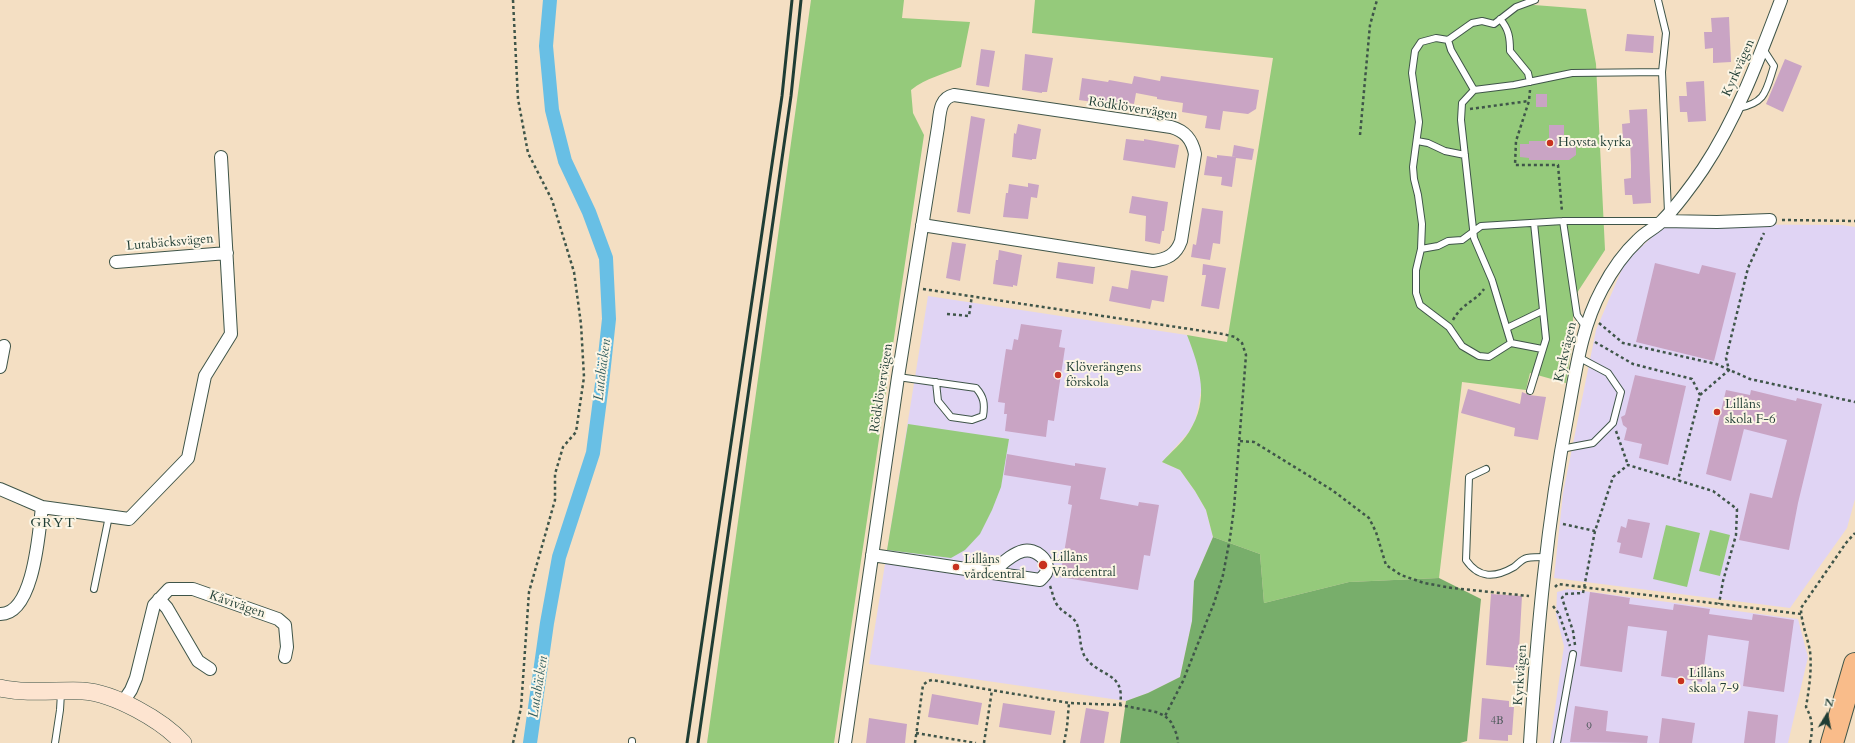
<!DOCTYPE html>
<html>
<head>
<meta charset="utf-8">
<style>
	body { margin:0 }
	#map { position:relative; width:1855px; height:743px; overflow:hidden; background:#f4dfc3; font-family:Cardo,serif }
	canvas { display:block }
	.north { position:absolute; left:1807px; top:695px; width:40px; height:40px; -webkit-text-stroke:3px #fcf5e5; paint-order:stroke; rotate:10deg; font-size:11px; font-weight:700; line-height:16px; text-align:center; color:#1f3d34 }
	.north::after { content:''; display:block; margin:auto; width:14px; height:18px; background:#1f3d34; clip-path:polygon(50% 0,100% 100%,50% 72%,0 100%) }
</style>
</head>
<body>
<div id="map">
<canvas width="1855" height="743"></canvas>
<div class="north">N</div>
</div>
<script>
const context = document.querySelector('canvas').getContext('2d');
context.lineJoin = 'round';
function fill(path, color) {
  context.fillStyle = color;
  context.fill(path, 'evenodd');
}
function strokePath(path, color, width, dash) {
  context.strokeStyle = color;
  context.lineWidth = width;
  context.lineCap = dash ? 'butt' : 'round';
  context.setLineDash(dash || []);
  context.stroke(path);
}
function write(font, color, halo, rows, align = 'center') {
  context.font = font + ' Cardo,serif';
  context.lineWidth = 4;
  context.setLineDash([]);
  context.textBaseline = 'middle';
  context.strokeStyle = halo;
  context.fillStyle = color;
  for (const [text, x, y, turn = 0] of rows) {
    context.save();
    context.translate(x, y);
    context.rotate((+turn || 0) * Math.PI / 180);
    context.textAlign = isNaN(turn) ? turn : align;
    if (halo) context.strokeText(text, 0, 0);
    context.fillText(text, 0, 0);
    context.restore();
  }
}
const built = new Path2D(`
	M1666,224L1842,225L1855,227V499L1847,528L1790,608L1554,578L1563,493L1596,330L1625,262Z
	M928,296L1187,335L1199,365L1202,385L1198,408L1195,421L1188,433L1162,462L1180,470L1195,491L1206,510L1213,537L1194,581L1192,621L1180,677L1148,693L1126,701L869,664Z
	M1568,589L1798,619L1808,657L1788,743H1550L1564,646L1556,615L1557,592Z`);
const green = new Path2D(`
	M811,0H904L902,18L970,22L961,67C944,74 926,78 911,90L913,113L924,135L834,743H707Z
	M1035,0H1526L1521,4L1586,9L1596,64L1605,250L1573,299V338L1566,383L1530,373L1526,390L1462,382L1439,578L1349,582L1264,603L1260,554L1213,537L1206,510L1195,491L1180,470L1162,462C1171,452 1182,443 1189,432C1210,399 1200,369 1187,335L1227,342L1273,58L1032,33Z
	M908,424L1009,439L1001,487L992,510L980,534L965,550L951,558L887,550Z
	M1666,525L1700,533L1687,587L1653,579Z
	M1710,530L1730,535L1720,576L1699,571Z`);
const forest = new Path2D(`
	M1213,537L1260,554L1264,603L1349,582L1439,578L1481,599L1467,741L1460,743H1120L1126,701L1148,693L1180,677L1192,621L1194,581Z`);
const canal = new Path2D(`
	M530,743L547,623L559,557L593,453L602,384L609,319L606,258L589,212L565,161L552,110L546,46L550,0`);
const building = new Path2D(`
	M1729,17L1731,62L1713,63V48L1705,49L1704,32H1712L1711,18Z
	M1627,34L1654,36L1653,53L1625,51Z
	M981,49L995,51L989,87L976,85Z
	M1025,54L1053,58L1047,92H1042V93L1022,90Z
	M1785,59L1802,66L1783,112L1766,104Z
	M1134,76L1160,81L1161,76L1259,90L1256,109L1248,114L1223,111L1220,130L1205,128L1207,116L1182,112L1183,103L1157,99V97L1136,93L1134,104L1122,102L1121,106L1079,100L1082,78L1108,82L1109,80L1132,84Z
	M1704,81L1706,121L1688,122L1687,112H1680L1679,96H1687L1686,82Z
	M1536,94H1547V107H1536Z
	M1647,109L1651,203L1633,204L1632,195H1625L1624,179L1631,178V165L1630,140H1623L1622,124L1630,123L1629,110Z
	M971,116L985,119L970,214L957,212Z
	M1018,124L1041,129L1036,159H1032V160L1012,157L1014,133L1016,134Z
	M1549,125H1564V137L1576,146V155L1569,160H1529V158L1520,157V144H1529V141H1549Z
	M1126,139L1144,141V139L1179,145L1175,168L1123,160Z
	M1234,145L1254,149L1252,160L1236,158L1232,187L1221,185L1222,177L1204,175L1207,156L1217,158V155L1236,157H1232Z
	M1028,183L1039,185L1037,198L1031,197L1028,219L1003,217L1006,193H1008L1009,184L1028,187Z
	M1132,196L1168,202L1164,231H1162L1160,244L1145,241L1146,216L1129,213Z
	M1202,208L1223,211L1220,244L1213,243L1210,260L1191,257L1193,244L1196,245Z
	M952,242L966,244L960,281L946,278Z
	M999,250L1022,255L1017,286L1013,285V287L993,284L996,260H998Z
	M1058,262L1095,267L1093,284L1056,278Z
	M1655,263L1699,274L1702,265L1736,273L1714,361L1636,342Z
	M1203,264L1226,268L1219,309L1201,306L1206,275H1202Z
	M1131,270L1168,276L1164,302L1152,300L1150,309L1109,301L1112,286L1128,289Z
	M1021,324L1062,330L1059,347L1065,348L1054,421L1048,420L1046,437L1005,431L1007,414H1004L1005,403L998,402L1006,349L1012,350L1014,339L1018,340Z
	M1635,375L1686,386L1668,465L1639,458L1642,444L1624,440L1627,428L1623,425L1621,417L1625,415Z
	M1468,389L1520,404L1522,392L1529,395L1546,397L1538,440L1514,436L1515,428L1461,413Z
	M1726,390L1750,395L1751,390L1796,401L1797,398L1822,404L1798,503L1789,550L1739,540L1750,493L1772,498L1787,440L1744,429L1731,481L1706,474Z
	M1007,454L1075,466V463L1106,468L1100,499L1138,506L1139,502L1159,505L1150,556L1144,555L1138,590L1060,577L1072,505L1068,504L1071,486L1004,475Z
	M1628,519L1650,523L1642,558L1619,553L1621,543L1617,542L1621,526L1626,528Z
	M1590,592L1630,598L1629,604L1673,610L1674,604L1710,609L1709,614L1752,620L1753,614L1794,620L1784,692L1743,686L1749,641L1708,635L1702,682L1661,676L1667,631L1628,626L1622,672L1580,666Z
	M1491,594L1522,596L1518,668L1486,665Z
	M932,694L982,703L978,725L928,717Z
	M1482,698L1509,701V707H1514L1512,735H1508V741L1479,739Z
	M1003,703L1055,711L1051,735L999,727Z
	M1575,706L1608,711L1606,731L1648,736L1647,743L1570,742Z
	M1086,708L1109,712L1104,743H1080Z
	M1748,711L1778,715L1775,743H1744Z
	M869,718L907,724L905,743H866Z
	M1662,718L1695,723L1692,743H1659Z`);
const path = new Path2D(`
	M1530,90L1529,101L1516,141L1515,165H1558L1562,212
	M1470,109L1529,101
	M1360,135L1370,25L1377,0
	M1782,220L1855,221
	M923,289L1223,334L1235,337L1242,343L1246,355L1234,508L1230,538L1223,575L1214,603L1183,681L1165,716
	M947,314L969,316L972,295
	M1453,320C1463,302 1475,302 1484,289
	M1599,323L1623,343L1716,364L1750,379L1855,402
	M1595,342L1633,364L1692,379L1700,395L1678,480
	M1700,395L1729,370L1726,358L1748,268L1764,233
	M1616,431L1628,465
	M1240,441L1254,442L1332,490L1369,518L1376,532L1386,565L1401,575L1424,583L1452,588L1529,596
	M1563,524L1595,531
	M1050,586C1053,593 1053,600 1058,606C1063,613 1071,615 1076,622C1081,632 1079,645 1084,655C1097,678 1126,670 1120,705
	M1555,587L1558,584L1801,614
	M1553,606L1559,614L1570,646
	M1575,645L1573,631L1562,598L1565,594L1583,593L1595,531L1613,477L1628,465L1713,491L1737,509L1736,535L1723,581L1719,604
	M916,733L976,743
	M513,743L521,708L529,592L555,500V474L563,447L576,432L584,377L581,324L574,272L552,200L528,153L518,99L513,0
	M915,743L923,685L928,681L932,680L1069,703L1120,705L1156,712L1165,716L1171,722L1177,735L1178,743
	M984,743L992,690
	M1064,743L1067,727L1069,703
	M1810,743C1813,729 1813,720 1806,707C1809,689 1812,670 1810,651C1807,636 1801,622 1801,608L1846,543L1855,533`);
const lane = new Path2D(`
	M1658,0L1666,33L1662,72L1668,212
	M1500,19C1509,29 1510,38 1510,51L1528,73L1530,82
	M1448,40L1451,50L1474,90
	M1738,108C1766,103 1766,91 1774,66L1763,49
	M1417,141L1428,143L1445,151L1465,155
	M1563,221L1577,315L1585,326
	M1421,249L1438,246L1448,241L1462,240L1481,226L1563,221H1661
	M1507,328L1542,311
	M1511,343L1489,357L1479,356L1462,346L1449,327L1420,305L1416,293V270L1421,249L1422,224L1418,195L1414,179L1413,167L1419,122L1412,73L1415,51L1421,42L1436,38L1448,40L1472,23L1482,21L1494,24L1516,7L1535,0
	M1542,349L1511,343L1492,280L1474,238L1461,120L1462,103L1474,90L1514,85L1572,73L1662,72
	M898,377L976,388C984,397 985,404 983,416L972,420L951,417L938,401L936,382
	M1530,391L1546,339L1534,223
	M1561,449L1593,443L1613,423L1621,392L1608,373L1578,357
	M1486,469L1469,477L1466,560C1479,579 1495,578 1514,567C1518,564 1522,559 1527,558C1533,557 1540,557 1546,557
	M94,589L109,516
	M55,743L60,710L61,693
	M632,743V741
	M1557,743L1573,654`);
const street = new Path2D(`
	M1663,221L1717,222L1770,220
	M116,262L227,253
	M0,367L4,346
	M0,489L42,507
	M872,555L1040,580C1042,578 1045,575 1046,573C1051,560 1035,548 1023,551C1011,554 1001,565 992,572
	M159,599L167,608L198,661L210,669
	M0,614C34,615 39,531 42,507L129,519L188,458L205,376L231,334L221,157
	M123,702L131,690L136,678L154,605L169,589H193L278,619L285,625L287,647L285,657
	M845,743L898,377L938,127C940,114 939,98 954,95L1171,127C1185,131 1192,139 1195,154L1181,241C1176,255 1167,259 1153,261L922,225
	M1530,743C1537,632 1547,522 1568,413C1576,370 1581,328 1602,289C1611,272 1624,253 1638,240C1645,232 1656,228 1663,220C1675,208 1693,184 1703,169C1737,118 1759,58 1781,0`);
const secondary = new Path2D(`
	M0,688C28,694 55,690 83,691C114,693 162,720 183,743`);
const highway = new Path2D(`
	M1832,743L1855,664`);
const rail = new Path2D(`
	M687,743L782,96L792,0
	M698,743L791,96L801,0`);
const markers = [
	[1550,143,4,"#c8321e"],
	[1058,375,4,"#c8321e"],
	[1717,412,4,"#c8321e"],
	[1043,565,5,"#c8321e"],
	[956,567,4,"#c8321e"],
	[1681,681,4,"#c8321e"]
];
const numberNames = [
	["4B",1497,721],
	["9",1589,727]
];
const streetNames = [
	["Kyrkvägen",1739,68,-66],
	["Rödklövervägen",1133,109,9],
	["Lutabäcksvägen",170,243,-5],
	["Kyrkvägen",1566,352,-77],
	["Rödklövervägen",882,388,-81],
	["Kåvivägen",237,605,19],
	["Kyrkvägen",1521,675,-86]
];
const poiNames = [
	["Hovsta kyrka",1558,143],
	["Klöverängens",1066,368],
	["förskola",1066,383],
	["Lillåns",1725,405],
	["skola F-6",1725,420],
	["Lillåns",1052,558],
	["Vårdcentral",1052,573],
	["Lillåns",964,560],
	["vårdcentral",964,575],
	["Lillåns",1689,674],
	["skola 7-9",1689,689]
];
const waterNames = [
	["Lutabäcken",603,370,-83],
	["Lutabäcken",539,687,-81]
];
const neighbourhoodNames = [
	["GRYT",53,524]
];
fill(built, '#e0d4f4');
fill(green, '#95ca7b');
fill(forest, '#78ae6b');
strokePath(canal, '#68bfe5', 14);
fill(building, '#c9a4c4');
strokePath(lane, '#3f5549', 8);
strokePath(street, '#3f5549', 14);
strokePath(secondary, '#3f5549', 18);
strokePath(highway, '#3f5549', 24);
strokePath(path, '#3f5549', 2.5, [3, 3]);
strokePath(lane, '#fff', 6);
strokePath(street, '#fff', 12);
strokePath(secondary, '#fde4d0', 17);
strokePath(highway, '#f9bc8a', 22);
strokePath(rail, '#1f3d34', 3);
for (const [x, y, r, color] of markers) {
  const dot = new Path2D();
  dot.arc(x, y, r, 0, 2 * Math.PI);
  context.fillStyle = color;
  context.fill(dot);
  strokePath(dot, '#fcf5e5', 1.5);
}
write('11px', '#4a5758', null, numberNames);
write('13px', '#1f3d34', '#fcf5e5', streetNames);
write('13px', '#1f3d34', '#fcf5e5', poiNames, 'left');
write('italic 14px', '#315e60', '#fcf5e5', waterNames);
context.letterSpacing = '1px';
write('14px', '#1f3d34', '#fcf5e5', neighbourhoodNames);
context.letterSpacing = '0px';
</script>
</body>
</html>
